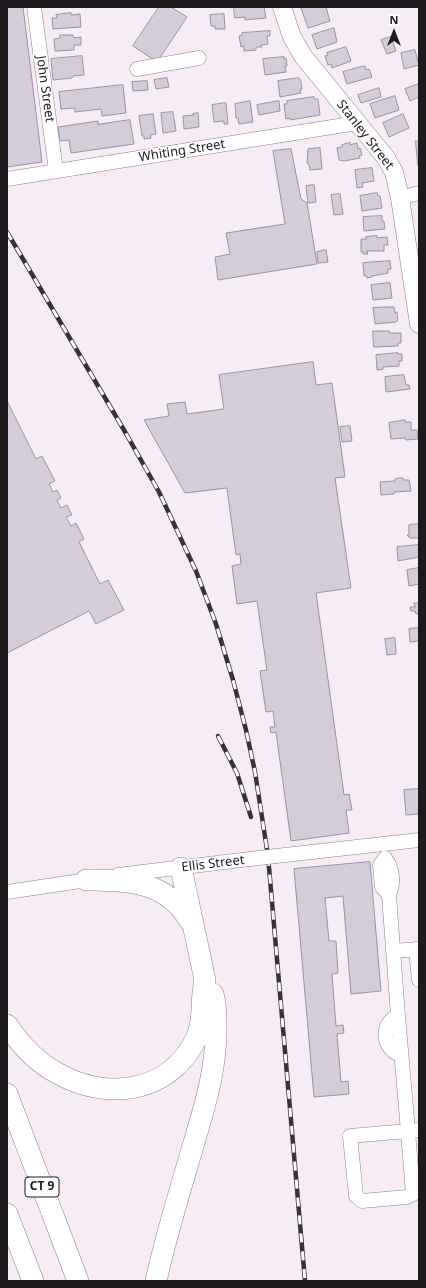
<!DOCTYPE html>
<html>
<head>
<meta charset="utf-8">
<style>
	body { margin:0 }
	#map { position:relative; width:426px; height:1288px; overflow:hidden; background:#f7ebf5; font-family:"Noto Sans",sans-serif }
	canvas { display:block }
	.frame { position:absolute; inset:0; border:8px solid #1d191c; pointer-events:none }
	.north { position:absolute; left:374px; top:12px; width:40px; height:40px; -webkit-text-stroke:3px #fff; paint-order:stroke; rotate:0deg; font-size:11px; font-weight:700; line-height:16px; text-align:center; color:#1d191c }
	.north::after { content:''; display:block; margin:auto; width:14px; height:18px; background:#1d191c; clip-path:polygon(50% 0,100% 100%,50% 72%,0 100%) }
</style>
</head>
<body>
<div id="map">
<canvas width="426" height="1288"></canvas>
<div class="frame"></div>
<div class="north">N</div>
</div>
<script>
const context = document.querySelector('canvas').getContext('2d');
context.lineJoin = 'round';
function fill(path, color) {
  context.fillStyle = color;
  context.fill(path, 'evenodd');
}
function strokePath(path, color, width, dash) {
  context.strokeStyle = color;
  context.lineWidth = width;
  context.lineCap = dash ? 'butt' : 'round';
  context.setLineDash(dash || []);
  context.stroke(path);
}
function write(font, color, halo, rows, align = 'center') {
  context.font = font + ' "Noto Sans",sans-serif';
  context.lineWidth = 3;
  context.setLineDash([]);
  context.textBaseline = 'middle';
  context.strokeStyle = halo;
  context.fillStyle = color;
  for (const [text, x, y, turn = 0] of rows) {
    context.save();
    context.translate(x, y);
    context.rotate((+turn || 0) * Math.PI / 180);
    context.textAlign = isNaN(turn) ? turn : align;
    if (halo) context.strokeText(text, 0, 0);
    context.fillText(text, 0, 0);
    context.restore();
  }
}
const building = new Path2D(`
	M7,7H23L42,162L7,167Z
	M159,7H171L187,17L157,62L133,46Z
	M234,7H264L266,18L245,20V17L235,18Z
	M303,7H326L330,21L308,28L301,8Z
	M71,13V15L80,14L81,27L53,29L52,18H57L56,15Z
	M224,14L225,29H215V26H211L210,15Z
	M334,28L337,42L317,49L312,35Z
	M270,31V36H267L268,44L261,45L262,47H256V50L244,51V46L241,47L239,36L242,35V33Z
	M60,35H73L74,38L81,37V45H74V50L55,51L54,39L60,38Z
	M391,37L396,51L387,54L381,40Z
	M346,47L351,61L332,68L331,64L328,65L325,56L328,55L327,53Z
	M415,50L419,65L404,69L401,53Z
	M82,56L84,75L73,76L72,78L53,80L51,59Z
	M284,57V59L286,58L287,66H285L286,72L265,75L263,59Z
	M365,66L366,70L369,69L372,77L347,84L343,72Z
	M167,78L169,87L156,89L154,80Z
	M299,78L301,81L302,89H300L301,93L280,97L278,81Z
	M147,81L148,90L133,91L132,82Z
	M419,84V97L410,101L405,89Z
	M123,85L126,113L102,116L101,109L75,112V108L61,109L59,92Z
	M379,88L381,97L361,103L358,95Z
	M395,96L399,110L375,118L370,104Z
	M314,97V99H318L320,115L290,120V118L286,119L284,104H287V101Z
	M250,101L253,122L239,124L238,118H236L235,104Z
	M279,101L280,111L259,115L257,105Z
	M226,103L228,124H224V121L214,122L212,105Z
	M173,112L176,131L163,133L161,113Z
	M198,113L199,127L184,129L183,116L194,115L193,114Z
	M153,114L156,134L150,135L151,138L144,139V136H142L139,116Z
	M403,114L409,128L389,137L383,123Z
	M130,120L134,144L71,153L69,140L60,141L58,127L98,121V124Z
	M416,141H419V165H418Z
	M350,143V145L357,143L358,149L360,148L362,155L359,156L360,158L344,161L339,160L337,148L342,147V145Z
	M320,148L322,169L310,170L309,164L307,163L308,149Z
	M291,149L301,199L307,203L317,264L218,280L215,257L230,254L226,233L285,224L273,151Z
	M372,168L374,181L362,183L363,187L357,188L355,170Z
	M314,185L316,202L308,203L306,186Z
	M377,193L378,196H380L382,208L362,211L360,196Z
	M340,194L343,214L334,215L331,195Z
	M382,216V221H384L385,229L364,231L363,217Z
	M377,236V238L387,237L388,245H384V251H367L368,254H363V252H361V239H366V237Z
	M326,250L328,262L318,263L317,252Z
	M390,261L391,269H388V273L372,276V277L367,278V276H364L363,263Z
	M390,283L392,298L373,300L371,285Z
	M386,307H394L395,313L397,312L398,320L396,322L375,324L373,308Z
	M373,331H389V333H401V343H398V346L374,347Z
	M398,353V354H402V361H399V366L383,367V369L377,370L376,355Z
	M313,362L316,385L332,383L345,477L335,478L351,588L316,593L344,795L349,794L352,810H346L349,833L291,841L276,732L271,733L270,727H275L273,711L266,712L260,671L267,670L257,601L237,604L232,566L241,564L240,554L236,555L227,488L185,493L144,420L169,416L167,404L185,402L187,414L224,409L219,375Z
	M404,375L406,385H409L410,389L386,392L385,377Z
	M7,401L36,459L42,456L55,481L49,484L53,492L57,490L61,498L57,500L61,508L67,505L72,515L66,517L71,526L76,523L84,539L79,542L100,584L108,580L124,610L96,624L89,611L7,653Z
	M405,420V422H411V430H417L418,439L406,440L405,438L391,439L389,423Z
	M350,426L352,441L342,442L340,427Z
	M403,478V480H409L411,491L394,492V494L381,495L380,482L395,481V479Z
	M419,524V538H410L407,535H409V525Z
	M419,545V557L398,561L397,547Z
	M419,568V584L409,586L407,570Z
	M414,603H419V613L416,614L415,611H411L410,607H415Z
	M419,628V641L410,642L409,629Z
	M395,638L396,654L387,655L385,639Z
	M419,789V814L406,815L404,790Z
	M370,862L381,991L351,994L343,896L325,898L329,941H336L338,973L332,974L336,1026L343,1025L344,1033L337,1034L341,1082L348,1081L349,1094L314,1097L294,869Z`);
const minor = new Path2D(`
	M34,7L56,171
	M137,69L199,58
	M7,179L357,123
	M400,198L419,193
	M276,856L419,840
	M118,875L250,859
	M7,892L94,879
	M389,895L382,887L380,865L385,858C393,868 394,883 389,895L398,1016L408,1131L350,1136L356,1196L362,1201L407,1197L413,1194L408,1131L419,1130
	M416,949L419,980
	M393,951L419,949
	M398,1016C384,1022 381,1040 393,1051C395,1053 399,1054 401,1056`);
const major = new Path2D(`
	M282,7L292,37L303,56L386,158L394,172L400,198L419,324`);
const highway = new Path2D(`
	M86,880C129,881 166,880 190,921
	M7,1025C20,1044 36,1062 57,1073C106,1101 169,1094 196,1039C205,1020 200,1000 205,980L181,868
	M7,1094L78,1281
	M7,1214L33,1281
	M156,1281C166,1235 180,1191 193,1146C205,1105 217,1068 216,1024C216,1014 216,1003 213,994`);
const rail = new Path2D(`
	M7,232L124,430L159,492L196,571L216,624L233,680L246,730L255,772L268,856L305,1281
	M218,736L237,773L251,817`);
const minorBridge = new Path2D(`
	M250,859L276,856`);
const shields = [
	[42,1187,34]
];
const shieldNames = [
	["CT 9",42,1187]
];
const streetNames = [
	["John Street",45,89,82],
	["Stanley Street",365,135,52],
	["Whiting Street",182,151,-9],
	["Ellis Street",213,864,-7]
];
fill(building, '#d3cdda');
strokePath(building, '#99939f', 1);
strokePath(minor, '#8b8089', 15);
strokePath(major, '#8b8089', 19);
strokePath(highway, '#8b8089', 22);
strokePath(minor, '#fff', 14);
strokePath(major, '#fff', 18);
strokePath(highway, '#fff', 21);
strokePath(rail, '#373236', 4.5);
strokePath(rail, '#fff', 3, [9]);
strokePath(minorBridge, '#8b8089', 15, []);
strokePath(minorBridge, '#fff', 14);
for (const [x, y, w] of shields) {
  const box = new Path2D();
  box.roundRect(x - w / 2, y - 10, w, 20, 3);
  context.fillStyle = '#fff';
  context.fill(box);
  strokePath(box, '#1d191c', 1);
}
write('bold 12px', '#1d191c', null, shieldNames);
write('13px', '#1d191c', '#fff', streetNames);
</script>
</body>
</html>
